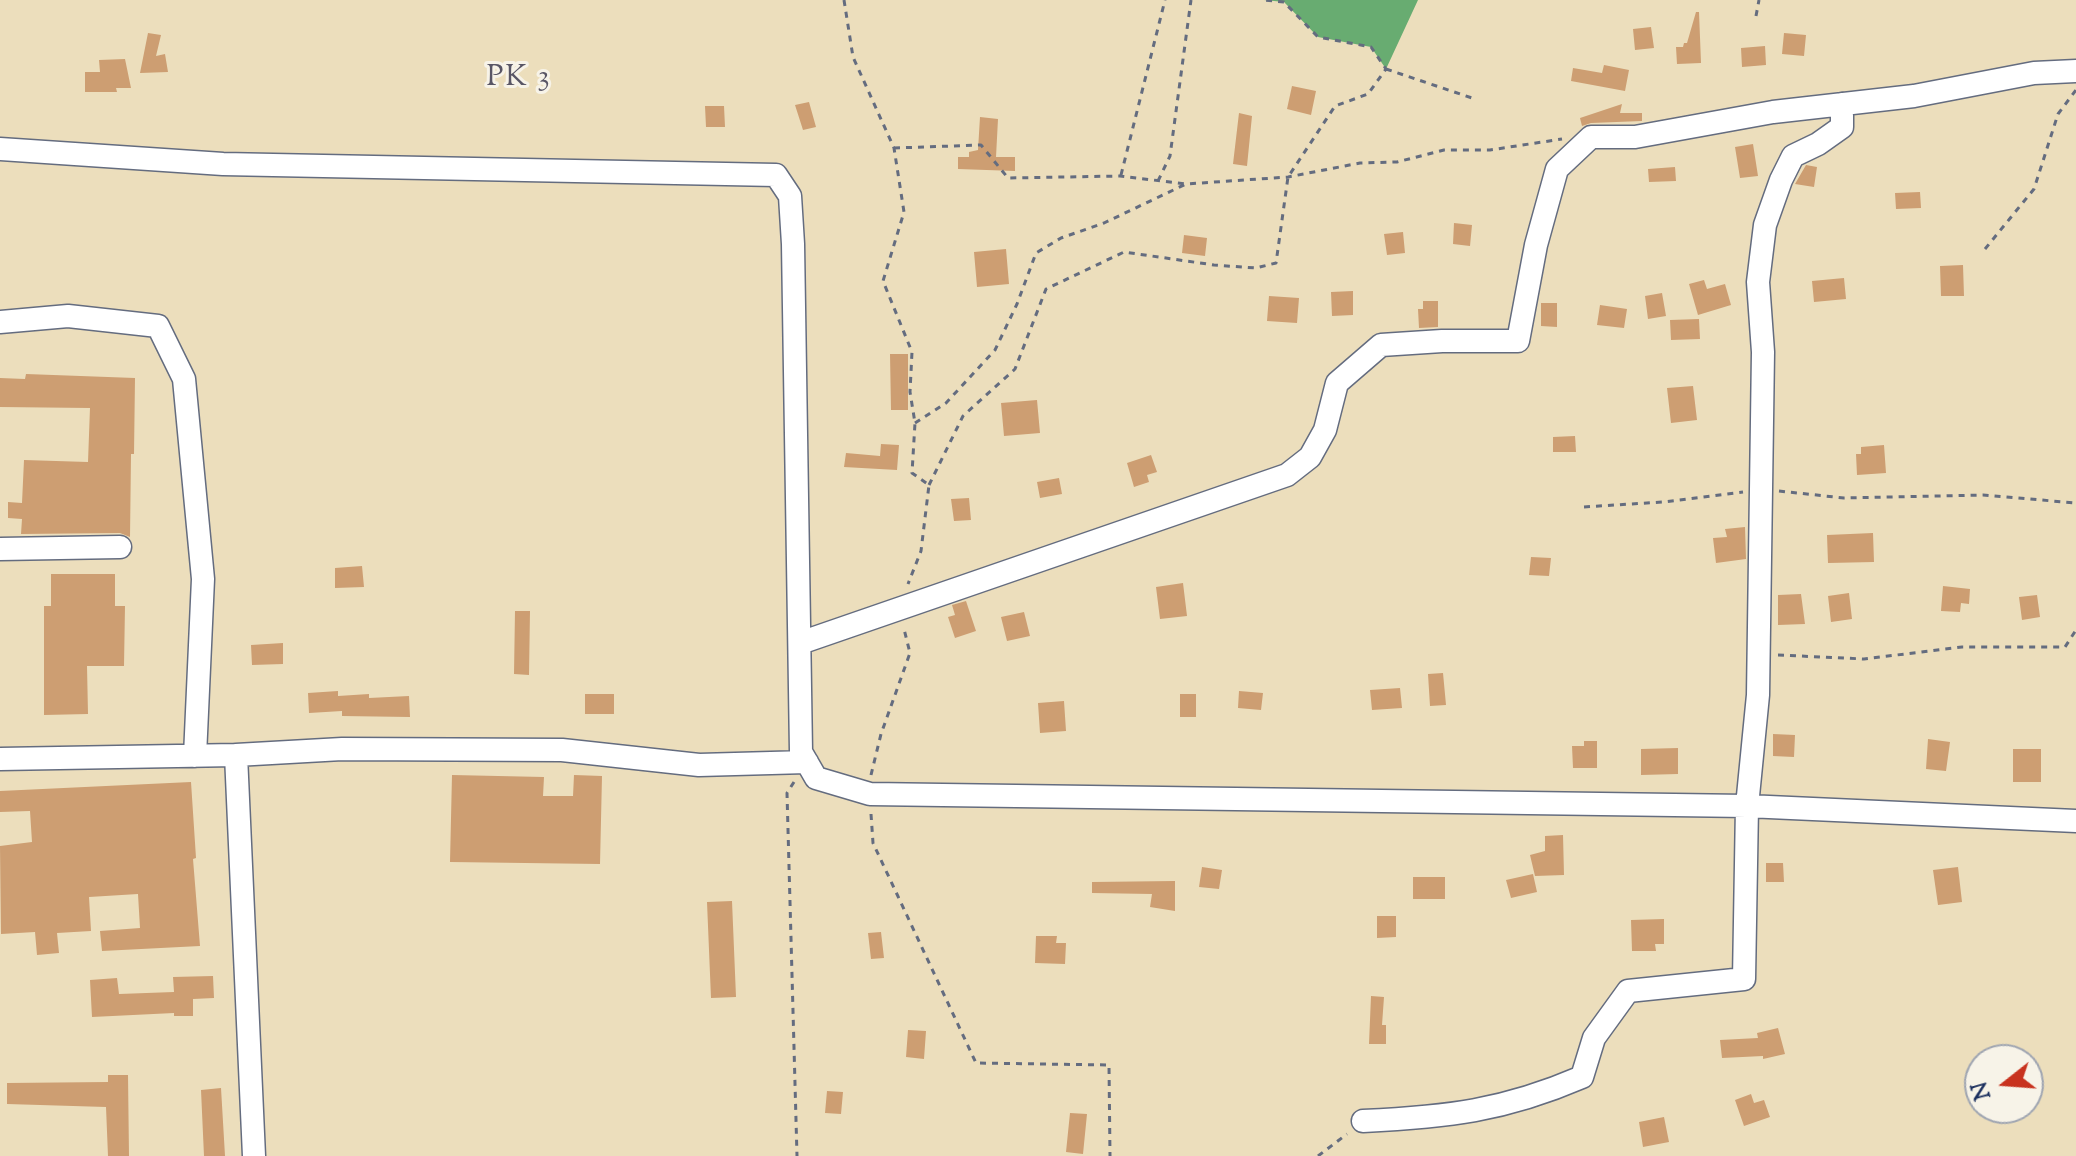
<!DOCTYPE html>
<html>
<head>
<meta charset="utf-8">
<style>
	body { margin:0 }
	#map { position:relative; width:2076px; height:1156px; overflow:hidden; background:#ecdebc; font-family:"Sorts Mill Goudy",serif }
	canvas { display:block }
	.north { position:absolute; left:1964px; top:1044px; width:80px; height:80px; box-sizing:border-box; background:#f7f3e8; border:2px solid #9fa5b1; border-radius:50%; rotate:253deg; font-size:22px; font-weight:700; line-height:32px; text-align:center; color:#1b2f5e }
	.north::after { content:''; display:block; margin:auto; width:28px; height:36px; background:#c8321e; clip-path:polygon(50% 0,100% 100%,50% 72%,0 100%) }
</style>
</head>
<body>
<div id="map">
<canvas width="2076" height="1156"></canvas>
<div class="north">N</div>
</div>
<script>
const context = document.querySelector('canvas').getContext('2d');
context.lineJoin = 'round';
function fill(path, color) {
  context.fillStyle = color;
  context.fill(path, 'evenodd');
}
function strokePath(path, color, width, dash) {
  context.strokeStyle = color;
  context.lineWidth = width;
  context.lineCap = dash ? 'butt' : 'round';
  context.setLineDash(dash || []);
  context.stroke(path);
}
function write(font, color, halo, rows, align = 'center') {
  context.font = font + ' "Sorts Mill Goudy",serif';
  context.lineWidth = 6;
  context.setLineDash([]);
  context.textBaseline = 'middle';
  context.strokeStyle = halo;
  context.fillStyle = color;
  for (const [text, x, y, turn = 0] of rows) {
    context.save();
    context.translate(x, y);
    context.rotate((+turn || 0) * Math.PI / 180);
    context.textAlign = isNaN(turn) ? turn : align;
    if (halo) context.strokeText(text, 0, 0);
    context.fillText(text, 0, 0);
    context.restore();
  }
}
const forest = new Path2D(`
	M1264,0H1418L1386,69L1371,47L1318,37L1284,2Z`);
const building = new Path2D(`
	M1696,12H1699L1701,63L1677,64L1676,47H1683L1684,43H1687Z
	M1651,27L1654,48L1635,50L1633,29Z
	M148,33L161,35L156,56L165,54L168,72L140,73Z
	M1784,33L1806,35L1804,56L1782,54Z
	M1765,46L1766,65L1742,67L1741,48Z
	M125,59L131,88H116L117,92H85V72H100L99,60Z
	M1604,65L1629,70L1625,91L1571,81L1573,68L1602,73Z
	M1292,86L1316,91L1311,115L1287,109Z
	M809,102L816,127L803,130L795,105Z
	M1622,104L1620,113H1642V121L1591,123L1582,126L1580,118Z
	M705,106H724L725,127H706Z
	M1239,113L1252,116L1247,166L1233,164Z
	M980,117L998,119L996,157H1015V171L958,169V157H969V152L978,150Z
	M1753,144L1758,176L1740,178L1735,147Z
	M1806,165L1817,167L1814,187L1795,184Z
	M1675,167L1676,181L1649,182L1648,169Z
	M1920,192L1921,208L1896,209L1895,193Z
	M1454,223L1472,225L1470,246L1453,244Z
	M1403,232L1405,253L1387,255L1384,234Z
	M1184,235L1207,238L1205,256L1182,253Z
	M1006,249L1009,284L977,287L974,252Z
	M1963,265L1964,296H1941L1940,266Z
	M1844,278L1846,299L1814,302L1812,281Z
	M1704,280L1707,289L1725,284L1731,305L1698,315L1689,284Z
	M1353,291V315L1332,316L1331,292Z
	M1662,293L1666,316L1648,319L1645,296Z
	M1269,296L1299,298L1297,323L1267,321Z
	M1423,301H1438V327L1419,328L1418,309H1423Z
	M1541,303H1557V327L1541,326Z
	M1600,305L1627,309L1624,328L1597,325Z
	M1699,319L1700,339L1671,340L1670,320Z
	M890,354H908V410H891Z
	M26,374L135,378L134,454H131L130,537L120,533L21,534L22,519L8,518V502L22,503L24,460L88,462L90,408L0,407V378L25,379Z
	M1693,386L1697,420L1671,423L1667,388Z
	M1037,400L1040,433L1004,436L1001,403Z
	M1575,436L1576,452H1553V437Z
	M881,444L899,445L897,470L844,467L846,453L880,456Z
	M1884,445L1886,473L1857,475L1856,454H1861V447Z
	M1151,455L1157,472L1147,475L1149,482L1134,487L1127,463Z
	M1059,478L1062,494L1040,498L1037,482Z
	M969,498L971,520L954,521L951,499Z
	M1745,527L1746,559L1716,563L1713,538L1727,537L1725,529Z
	M1873,533L1874,562L1828,563L1827,535Z
	M1531,557L1551,558L1549,576L1529,575Z
	M362,566L364,587L335,588V568Z
	M51,574H115V606H125L124,666H87L88,714L44,715V606H51Z
	M1183,583L1187,616L1160,619L1156,587Z
	M1943,586L1970,589L1969,604L1961,603L1960,612L1941,611Z
	M1849,593L1852,619L1831,622L1828,596Z
	M1801,594L1805,624L1778,625V595Z
	M2037,595L2040,617L2022,620L2019,597Z
	M966,601L976,631L955,638L948,617L955,615L952,605Z
	M515,611H530L529,675L514,674Z
	M1024,612L1030,636L1007,641L1001,617Z
	M283,643V664L252,665L251,645Z
	M1443,673L1446,705L1430,706L1428,674Z
	M1400,688L1402,708L1372,710L1370,690Z
	M338,691V696L369,694V698L409,696L410,717L342,716V711L309,713L308,693Z
	M1239,691L1263,693L1261,710L1238,708Z
	M585,694H614V714H585Z
	M1180,694H1196V717H1180Z
	M1064,701L1066,731L1040,733L1038,703Z
	M1773,734L1795,735L1794,757L1773,756Z
	M1928,739L1950,742L1946,771L1926,769Z
	M1584,741H1597V768H1573L1572,746H1584Z
	M1678,748V774L1641,775V749Z
	M2013,749H2041V782H2013Z
	M452,775L544,777L543,796H573L574,775L602,776L600,864L450,862Z
	M191,782L196,858L193,859L200,946L102,951L100,931L140,928L138,894L89,897L91,931L57,933L59,953L37,955L35,932L1,934L0,846L32,842L30,811L0,812V791Z
	M1563,835L1564,875L1535,876L1530,855L1545,851V836Z
	M1766,863H1783L1784,882H1766Z
	M1202,867L1222,870L1219,889L1199,887Z
	M1958,867L1962,902L1938,905L1933,870Z
	M1533,874L1537,892L1511,898L1506,880Z
	M1413,877H1445V899H1413Z
	M1175,881V911L1150,907L1152,894L1092,893V882Z
	M732,901L736,997L711,998L707,902Z
	M1377,916H1396V937L1377,938Z
	M1664,919V944H1655L1656,951H1632L1631,920Z
	M881,932L884,958L871,959L868,933Z
	M1036,936H1057L1056,943H1066L1065,964L1035,963Z
	M213,976L214,998L193,999V1016H174V1013L92,1017L90,980L117,978L119,994L174,992L173,977Z
	M1371,996L1384,997L1382,1025H1386V1044H1369Z
	M1778,1028L1785,1054L1763,1059V1056L1722,1058L1720,1040L1758,1038L1757,1033Z
	M908,1030L926,1031L924,1059L906,1057Z
	M108,1075H128L129,1156H108L106,1107L7,1104V1083L108,1082Z
	M221,1088L225,1156H204L201,1090Z
	M827,1091L843,1092L841,1114L825,1113Z
	M1751,1094L1754,1103L1764,1100L1770,1117L1744,1126L1735,1100Z
	M1070,1113L1087,1114L1083,1154L1066,1152Z
	M1664,1117L1669,1142L1643,1147L1639,1122Z`);
const path = new Path2D(`
	M844,0L853,57L894,148L904,212L883,281L912,352L910,392L915,423L912,473L929,485L921,551L908,584
	M1756,16L1759,0
	M1386,69L1475,99
	M894,148L981,145L1008,178L1120,176L1186,184
	M1121,175L1165,0
	M1158,181L1170,156L1191,0
	M1985,249L2034,189L2058,114L2076,90
	M915,423L946,403L995,350L1017,304L1036,253L1061,238L1104,223L1186,184L1288,177L1360,163L1397,162L1444,150H1490L1562,139
	M929,485L963,416L1015,369L1046,289L1124,252L1214,265L1256,268L1276,263L1288,177L1335,106L1368,94L1386,69L1371,47L1318,37L1284,2L1264,0
	M1779,491L1844,498L1983,495L2076,503
	M1584,507L1663,502L1743,492
	M1778,655L1864,659L1962,647H2065L2076,630
	M871,775L881,734L910,653L904,629
	M794,782L787,793L797,1156
	M871,814L873,843L976,1063L1109,1065L1110,1156
	M1318,1156L1347,1134`);
const minor = new Path2D(`
	M0,149L223,164L776,175L790,196L793,244L801,752L816,778L870,794L1747,806L2076,821
	M0,322L68,316L158,326L184,379L203,579L195,756
	M0,549L120,547
	M800,643L1287,475L1310,457L1325,430L1337,383L1381,345L1442,341H1518L1536,245L1557,169L1591,137H1635L1773,112L1914,96L2034,73L2076,71
	M0,759L236,755
	M1363,1121C1447,1117 1503,1111 1582,1077L1594,1038L1628,991L1744,979L1747,806L1758,695L1763,352L1758,282L1765,225L1781,180L1793,156L1818,144L1842,127V104
	M254,1156L236,755L342,749L562,750L699,765L807,762`);
const neighbourhoodNames = [
	["PK 3",519,80]
];
fill(forest, '#68ac71');
fill(building, '#cd9e72');
strokePath(minor, '#646c7f', 25);
strokePath(path, '#646c7f', 3, [6, 6]);
strokePath(minor, '#fff', 22);
context.letterSpacing = '2px';
write('30px', '#595665', '#f7f3e8', neighbourhoodNames);
context.letterSpacing = '0px';
</script>
</body>
</html>
